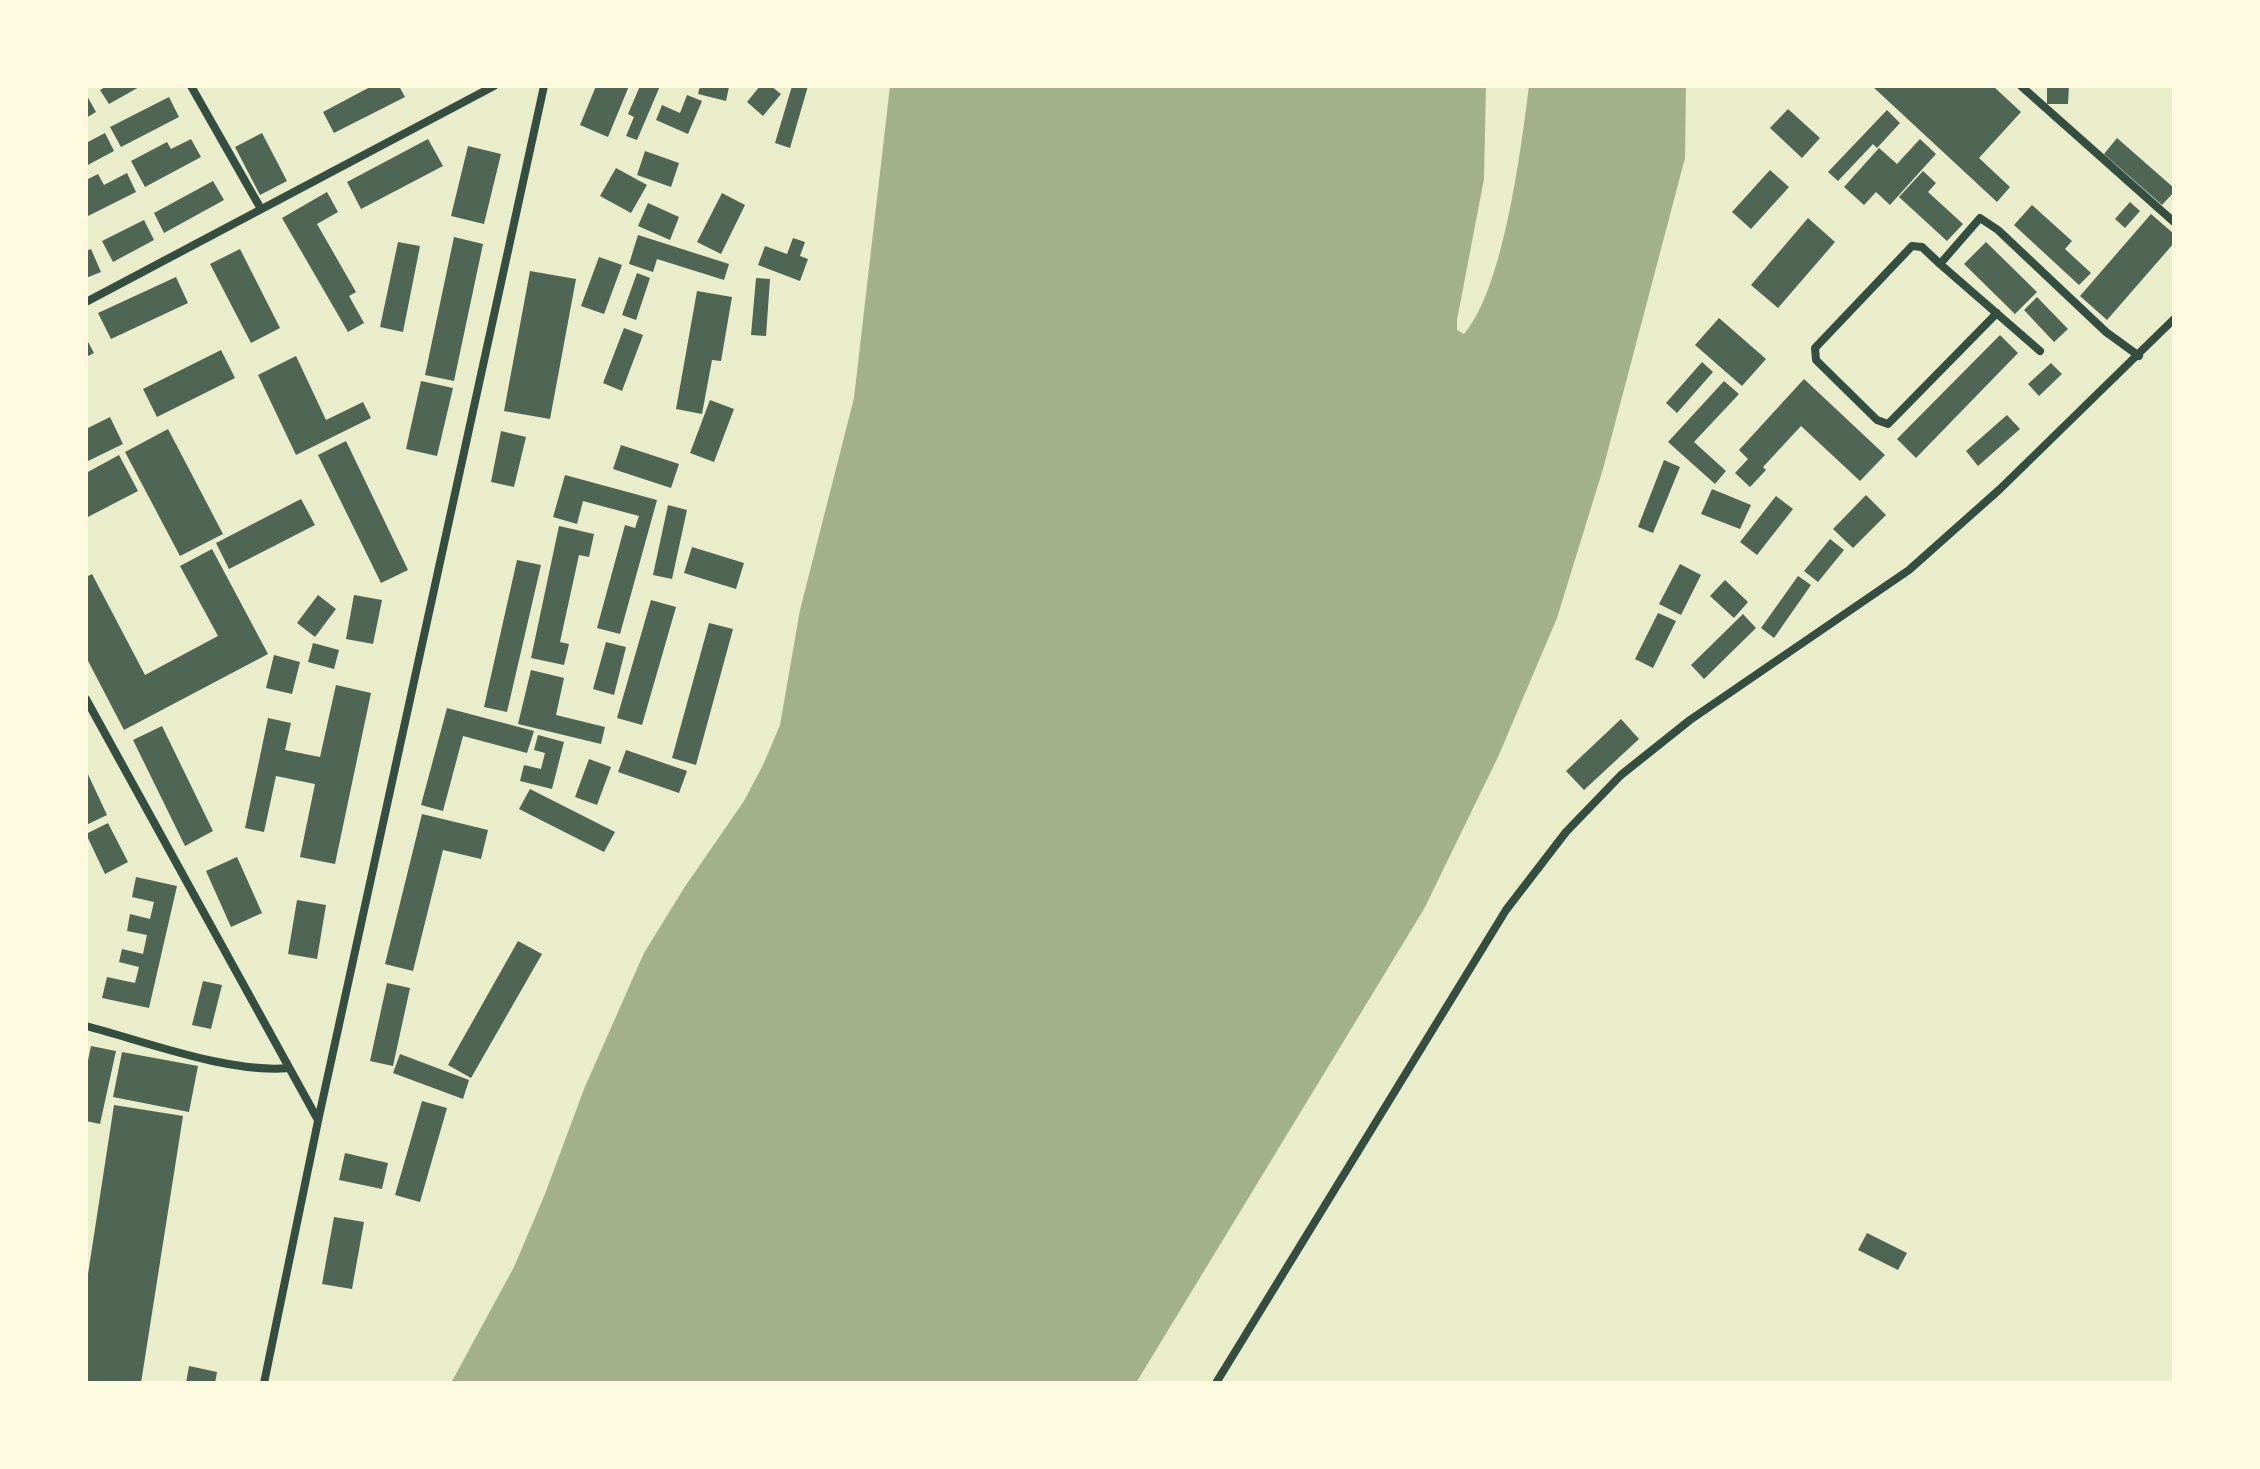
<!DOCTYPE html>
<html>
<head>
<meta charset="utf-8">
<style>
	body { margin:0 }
	#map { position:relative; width:2260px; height:1469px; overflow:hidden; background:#e9edc9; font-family:"Golos Text",sans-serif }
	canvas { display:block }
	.frame { position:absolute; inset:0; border:88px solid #fefae0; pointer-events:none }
</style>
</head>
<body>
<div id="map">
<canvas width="2260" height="1469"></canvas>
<div class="frame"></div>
</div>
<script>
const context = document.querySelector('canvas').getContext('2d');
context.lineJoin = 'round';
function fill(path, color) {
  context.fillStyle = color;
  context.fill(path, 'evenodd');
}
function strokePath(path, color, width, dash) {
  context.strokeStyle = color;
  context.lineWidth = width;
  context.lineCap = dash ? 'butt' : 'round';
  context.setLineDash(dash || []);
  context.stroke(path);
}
const water = new Path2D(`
	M890,86H1486L1484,179L1457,320V330L1464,334C1504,288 1521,148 1529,86H1686L1685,158L1603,469L1557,618L1498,757L1424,909L1136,1383H451L514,1267L545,1194L584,1089L644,953L684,888L744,801L763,765L780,725L800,610L854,398Z`);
const building = new Path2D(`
	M107,86H141L109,104L100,90Z
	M372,86H399L405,97L334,133L323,112Z
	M596,86H629L608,137L580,125Z
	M640,86H660L637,140L626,136L634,117L628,114Z
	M700,86L729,87L726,101L698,94Z
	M760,86H771L781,94L763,116L747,102Z
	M792,86H808L790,148L775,143Z
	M1872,86H1993L2021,112L1979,158L2010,187L1997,202Z
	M2047,86H2069L2068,104H2047Z
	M86,94L96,112L86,118Z
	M687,95L702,101L688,134L656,120L662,105L680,113Z
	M169,97L179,117L121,147L110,127Z
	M1788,109L1820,138L1802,158L1770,128Z
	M1887,110L1900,123L1877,148L1873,144L1838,181L1828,172Z
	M105,133L114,151L86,166V143Z
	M262,133L287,181L260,195L235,147Z
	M2117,138L2174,188V192L2162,205L2104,154Z
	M191,139L201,157L145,187L131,161L167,142L171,149Z
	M428,139L443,166L361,209L347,182Z
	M1920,139L1936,154L1890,205L1876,192L1864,205L1844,187L1879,148L1897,164Z
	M468,146L501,154L484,224L451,216Z
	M645,151L679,163L671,187L637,175Z
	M616,168L647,185L631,213L600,196Z
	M1770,170L1789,187L1751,229L1732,212Z
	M1923,171L1936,183L1928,192L1963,224L1947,241L1899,197Z
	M127,173L136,192L86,217V180L98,174L104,185Z
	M213,181L224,200L164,233L154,213Z
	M327,192L338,212L317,224L356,292L349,296L364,323L348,332L282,218Z
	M722,193L745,205L721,254L697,242Z
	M2130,202L2140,211L2125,228L2115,219Z
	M648,203L679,217L670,240L638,226Z
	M2032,205L2072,241L2065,249L2091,273L2079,285L2014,225Z
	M2151,214L2174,234V243L2107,320L2080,296Z
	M1808,218L1835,242L1778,308L1751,285Z
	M144,220L154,240L113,262L102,241Z
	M638,235L729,264L724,280L657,259L653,272L629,264Z
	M454,237L483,244L454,381L425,375Z
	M793,238L805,242L800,256L808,259L800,281L758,265L765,246L787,254Z
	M398,242L420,246L403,332L380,327Z
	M1986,242L2037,292L2015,314L1964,264Z
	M91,249L101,272L86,278V251Z
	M240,249L280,328L251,343L210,264Z
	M599,257L622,265L604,314L581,306Z
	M530,271L576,279L550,419L504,411Z
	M637,273L650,278L636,320L622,315Z
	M176,277L188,303L111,339L98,313Z
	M756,278L770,279L766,336L751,335Z
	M697,291L732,297L721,361L712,360L702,414L676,409Z
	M2037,297L2068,329L2054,342L2024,310Z
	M1719,318L1766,359L1742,386L1695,345Z
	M624,328L643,335L622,391L603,383Z
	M2000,335L2018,353L1916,458L1897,439Z
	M86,338L94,353L86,357Z
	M221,350L235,378L157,417L143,389Z
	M296,356L326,420L363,402L371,418L296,455L258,375Z
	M1702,362L1713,372L1677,413L1666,403Z
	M2051,363L2062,374L2039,396L2028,384Z
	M1804,379L1885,455L1860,481L1801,426L1763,467L1766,470L1750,487L1735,473L1748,459L1739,450Z
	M421,381L453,388L437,456L406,449Z
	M1724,381L1739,394L1694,442L1726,471L1715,484L1668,442Z
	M710,400L734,409L714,462L690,453Z
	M2007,415L2020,429L1978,466L1966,451Z
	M110,417L123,444L86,462V429Z
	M168,429L223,534L180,556L125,452Z
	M501,431L526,437L514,487L491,482Z
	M346,441L408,570L381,583L318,455Z
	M621,445L679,464L671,488L613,469Z
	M119,455L138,491L86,518V473Z
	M1664,460L1680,467L1653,533L1638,527Z
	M565,475L657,500L620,634L597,628L625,525L635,528L639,516L583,501L577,524L553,517Z
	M1712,489L1751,505L1740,529L1701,514Z
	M1866,495L1886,515L1853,548L1833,529Z
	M1776,496L1793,509L1757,555L1740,542Z
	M301,499L315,525L229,569L216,543Z
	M668,505L687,510L672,579L653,575Z
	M559,526L594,534L589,557L579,555L560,642L569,644L564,665L531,658Z
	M1830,539L1844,550L1818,582L1804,571Z
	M692,547L744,563L736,589L684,573Z
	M212,549L268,654L124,730L86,657V577L92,574L145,675L218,636L180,566Z
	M517,560L541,565L507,712L484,707Z
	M1680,564L1701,575L1681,615L1659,604Z
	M1798,576L1811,585L1774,638L1761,628Z
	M1725,580L1748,602L1734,618L1710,596Z
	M318,595L336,609L315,637L297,623Z
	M354,595L382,600L373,644L346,639Z
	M651,600L676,607L642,725L617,718Z
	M1658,613L1676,621L1653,668L1635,659Z
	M1743,614L1756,628L1704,679L1691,665Z
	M709,623L733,629L696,765L672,758Z
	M606,642L626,647L614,695L593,689Z
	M313,643L339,650L334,669L308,662Z
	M274,655L300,662L292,694L266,688Z
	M531,670L564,678L556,715L605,727L601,744L518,724Z
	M336,685L371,693L335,864L300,857L315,784L276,776L264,832L245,828L268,718L291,723L285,750L320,757Z
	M447,708L534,731L527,753L463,736L443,811L421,805Z
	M1621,719L1639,739L1584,790L1566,771Z
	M162,726L213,831L185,846L133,740Z
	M538,735L564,742L552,789L520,781L524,765L541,769L545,753L534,750Z
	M626,750L687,771L679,793L618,772Z
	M589,759L611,767L597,805L575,797Z
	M86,770L107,815L86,825Z
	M530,789L615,832L604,852L519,809Z
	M422,814L488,830L481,859L443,850L413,971L385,964Z
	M108,823L128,862L105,874L86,834Z
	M237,857L262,913L231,927L206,871Z
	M136,877L177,886L149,1008L102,998L107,977L135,983L139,967L119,962L122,949L143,954L147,935L127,931L130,914L150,919L154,902L132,897Z
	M297,900L326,905L317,959L288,954Z
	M518,941L542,954L471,1078L448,1065Z
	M203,981L222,985L211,1029L192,1025Z
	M387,983L410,988L393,1066L370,1061Z
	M91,1046L116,1051L100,1124L86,1121V1070Z
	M122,1052L198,1066L189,1112L113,1097Z
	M400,1054L469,1080L463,1099L393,1073Z
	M422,1101L447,1108L420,1202L395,1195Z
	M114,1105L183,1116L141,1383H86V1287Z
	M345,1153L388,1163L382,1189L339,1180Z
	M334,1217L364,1222L352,1289L322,1284Z
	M1867,1233L1907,1253L1898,1270L1858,1250Z
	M189,1366L217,1372L215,1383H186Z`);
const minor = new Path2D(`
	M191,86L261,209
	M2021,86L2174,222
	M1940,264L2040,351
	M86,302L494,86
	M1997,313L1888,424L1877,420L1816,360L1815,348L1912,246L1922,247L1940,264L1980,218L1998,230L2106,332L2139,356
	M86,699L318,1120
	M86,1026C144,1041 230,1074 289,1068
	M264,1383L318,1121L544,86
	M1216,1383L1506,910L1566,832L1621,775L1690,720L1909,570L2000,489L2174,319`);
fill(water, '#a3b18a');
fill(building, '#4f6655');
strokePath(minor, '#344e41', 8);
</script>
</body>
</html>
